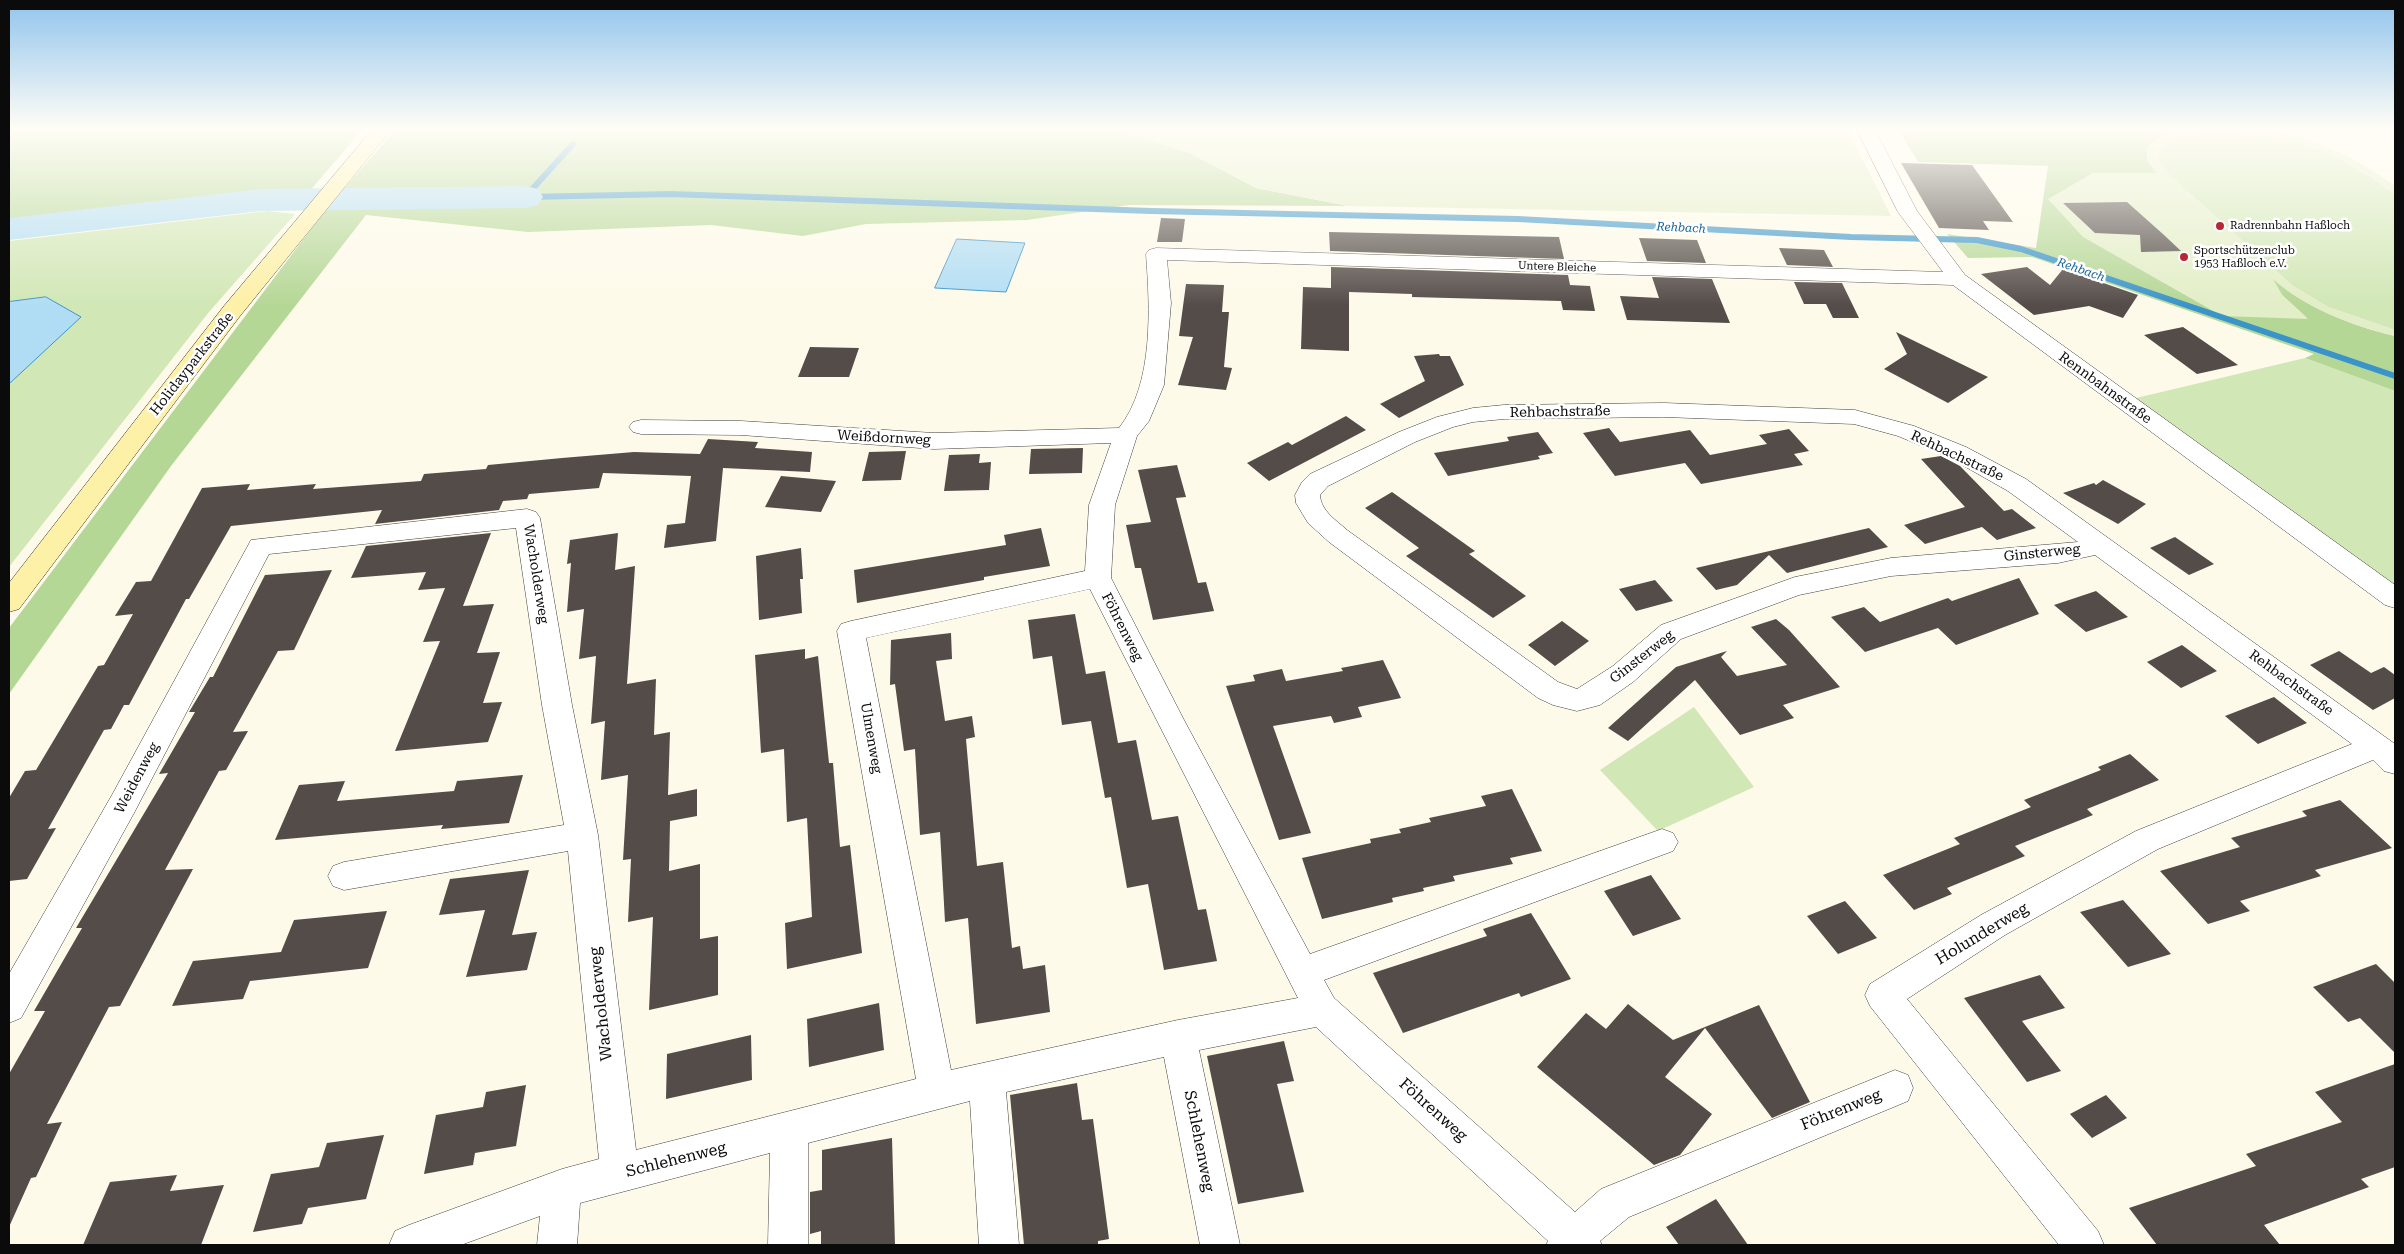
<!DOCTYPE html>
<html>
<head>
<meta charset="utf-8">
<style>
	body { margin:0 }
	#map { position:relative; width:2404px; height:1254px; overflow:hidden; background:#fefaea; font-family:"Roboto Serif",serif }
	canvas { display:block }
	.frame { position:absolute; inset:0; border:10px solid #0b0b0b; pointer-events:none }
</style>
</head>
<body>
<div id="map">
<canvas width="2404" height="1254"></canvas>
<div class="frame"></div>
</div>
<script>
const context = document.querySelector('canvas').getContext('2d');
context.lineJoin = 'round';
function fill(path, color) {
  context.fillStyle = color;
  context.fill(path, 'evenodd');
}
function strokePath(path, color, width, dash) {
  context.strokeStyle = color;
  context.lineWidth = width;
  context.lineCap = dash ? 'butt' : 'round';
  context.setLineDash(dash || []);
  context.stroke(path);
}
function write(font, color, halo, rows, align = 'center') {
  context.font = font + ' "Roboto Serif",serif';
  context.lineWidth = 5;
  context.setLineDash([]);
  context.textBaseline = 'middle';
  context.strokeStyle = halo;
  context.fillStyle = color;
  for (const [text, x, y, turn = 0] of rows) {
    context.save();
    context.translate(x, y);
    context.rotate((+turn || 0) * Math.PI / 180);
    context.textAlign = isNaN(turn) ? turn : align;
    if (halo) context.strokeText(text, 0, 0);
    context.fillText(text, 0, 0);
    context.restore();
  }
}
const green = new Path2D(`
	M2226,130C2298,136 2338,152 2395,194V330L2328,307L2293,286L2169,175L2159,162L2158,152C2176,130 2200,131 2226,130Z
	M268,211L295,214L209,312L9,567V384L81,317L46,297L9,302V241Z
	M2305,358L2395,391V589L2132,399Z
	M1694,707L1754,787L1658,831L1600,770Z`);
const forest = new Path2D(`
	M9,130H362L295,208L268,209L9,239Z
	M395,130H1117L1188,152L1256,188L1348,206L1129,205L1027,220L866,224L803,236L711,225L528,232L366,215L171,466L9,694V628L324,212Z
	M1899,130H2174L2155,140L2157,173H2093L2307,318L2282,295L2271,277C2304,307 2352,326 2395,336V391L2305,358L2314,354L2032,257L1968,258L1947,234L2036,248L2048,166L1918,162Z`);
const pitch = new Path2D(`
	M1117,130H1848L1891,216L1348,206L1256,188L1188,152Z
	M2174,130H2216C2193,131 2173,134 2158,152L2159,162L2169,175L2293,286L2328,307L2395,330V336C2353,326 2305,308 2273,279L2282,295L2308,319L2222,316L2083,237L2048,199L2093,173H2156L2147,160V148L2155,140Z
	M2226,130C2239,130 2252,129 2265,131C2312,135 2358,159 2395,186V194C2338,152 2298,136 2226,130Z`);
const water = new Path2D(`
	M957,239L1025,243L1006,292L935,288Z
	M46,297L81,317L9,384V302Z`);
const stream = new Path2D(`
	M525,197L671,194L1151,211L1518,219L1851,237L1977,240L2021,249L2395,376
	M525,197L573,144`);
const river = new Path2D(`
	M525,186L538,189L543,197L538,205L525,208L261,211L9,240V218L261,189Z`);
const building = new Path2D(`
	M1901,163L1972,165L2013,222L1983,221L1989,230L1939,228Z
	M2127,202L2164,235L2181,251L2141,252L2140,235L2095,233L2063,203Z
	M1161,218L1185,219L1182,242H1157Z
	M1329,232L1559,237L1564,259L1330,251Z
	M1639,238L1697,240L1706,263L1647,261Z
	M1779,248L1824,250L1833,267L1787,265Z
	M1331,267L1568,275L1570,285L1590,286L1595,311L1563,310L1561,301L1412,297V294L1349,292V351L1301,349L1303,287L1331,288Z
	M2027,267L2050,285L2063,269L2138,295L2123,318L2089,306L2034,315L1981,274Z
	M1652,277L1712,279L1730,323L1627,320L1620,296L1659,298Z
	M1794,282L1842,283L1859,318H1833L1826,304H1804Z
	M1186,284L1224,285L1222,312H1229L1224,367L1232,368L1226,390L1178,385L1193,337L1179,336Z
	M2183,327L2238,365L2197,374L2144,335Z
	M1896,332L1988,377L1948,403L1884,369L1907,354Z
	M810,347L859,348L849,377H798Z
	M1439,354L1440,356H1450L1464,385L1399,418L1380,404L1425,381L1414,356Z
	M1346,416L1366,430L1269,481L1247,463L1288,442L1292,445Z
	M1609,428L1620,442L1690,430L1710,455L1767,444L1759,435L1789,429L1809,451L1794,454L1803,465L1701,484L1685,463L1615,476L1583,433Z
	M1538,432L1553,453L1538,456L1540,459L1448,476L1434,453L1509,441L1507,437Z
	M708,439L758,442L755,448L812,452L810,472L723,468L716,541L664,548L667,525L685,523L691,476L603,473L599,488L529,494L527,499L503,501L499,510L375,524L382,510L231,526L189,599H186L129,705H124L111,729L104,730L48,829L56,828L27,879L9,881V798L25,771L36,770L98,666L104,665L133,614L115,616L136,582L151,581L202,488L250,484L247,490L316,484L313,489L421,481L424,474L486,469L488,465L562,458L634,452L700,454Z
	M1083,448L1082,473L1029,474L1031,449Z
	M906,451L901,480L862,481L869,452Z
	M980,454L979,463L991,462L989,490L944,491L949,455Z
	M1941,456L1960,466L2004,511L2012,509L2036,528L1997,540L1982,527L1925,544L1904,525L1965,507L1921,459Z
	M1177,465L1186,497L1176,498L1198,583L1206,582L1214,611L1153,620L1141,568H1135L1126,525L1151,522L1138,470Z
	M781,476L836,481L821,512L765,507Z
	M2103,480L2146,504L2118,524L2063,493L2094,483L2096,485Z
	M1392,492L1475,551L1469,554L1526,596L1493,618L1406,556L1419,548L1365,508Z
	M1041,528L1050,566L984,577V580L857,603L854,570L1006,545L1004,535Z
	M1869,528L1888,547L1787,573L1769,555L1737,585L1716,590L1696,568Z
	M491,533L463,606L494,604L477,653L500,652L483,703L502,702L488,742L395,751L440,641L423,642L445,588L418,590L426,572L351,578L366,546Z
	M618,533L615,570L635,566L627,684L656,679L654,735L670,732L668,795L697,789V816L670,821L669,871L700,864V939L718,936V995L649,1010L653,917L628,922L631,859L623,860L628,775L601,780L605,721L591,724L596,656L579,659L584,609L567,612L571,563L567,564L570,540Z
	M2175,537L2214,564L2189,575L2150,548Z
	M801,548L803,579H800L802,613L759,620L756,556Z
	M332,570L294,650L278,651L233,732L248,731L226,770L219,771L165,870L193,869L120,1006L109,1007L47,1124L62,1122L36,1177L31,1178L9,1227V1074L45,1011H34L82,928H76L168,773L159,774L195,712H189L210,677H213L265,575Z
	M2019,578L2039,614L1956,645L1938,628L1865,652L1831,617L1864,607L1880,622L1948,598L1952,601Z
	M1655,580L1673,601L1636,611L1619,589Z
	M2096,591L2128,617L2086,632L2054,605Z
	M1075,614L1086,674L1105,671L1118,743L1136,740L1152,820L1178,816L1198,910L1206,909L1217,961L1164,970L1148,884L1127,888L1111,797L1105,798L1091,721L1062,725L1052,656L1033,659L1028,620Z
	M1776,619L1789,630L1840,687L1783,705L1794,718L1740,735L1695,680L1628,741L1608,728L1676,667L1727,651L1721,657L1737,676L1787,665L1751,627Z
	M1562,621L1589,641L1555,666L1528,645Z
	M951,633L952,659L936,661L945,721L972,716L975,737L966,739L977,866L1003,862L1012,948L1020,946L1023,969L1045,965L1050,1012L976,1024L968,918L945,922L940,832L920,835L915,749L904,751L895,684L890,685L891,640Z
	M2182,645L2217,671L2181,688L2147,662Z
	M805,649V659L818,656L829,763H833L840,847L850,845L862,953L787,969L785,923L812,917L807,818L787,822L784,749L761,753L755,655Z
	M2339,651L2371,673L2384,667L2395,675V698L2373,710L2310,665Z
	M1383,660L1401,698L1358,707L1362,717L1334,723L1331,716L1273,726L1311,833L1279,840L1226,686L1255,681L1253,675L1282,669L1286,681L1343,671L1341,668Z
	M2274,697L2307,723L2258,744L2225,716Z
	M2130,754L2159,780L2087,809L2093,815L2015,846L2025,856L1947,888L1952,894L1914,910L1883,875L1960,844L1954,838L2031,807L2024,800L2101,770L2098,767Z
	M523,775L509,823L441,829L443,825L275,840L299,785L345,781L337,801L454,791L457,781Z
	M1512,789L1542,851L1510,858L1513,864L1453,876L1455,881L1423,888L1424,891L1392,898L1393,902L1322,919L1302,858L1371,843L1370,839L1401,833L1399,829L1431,822L1429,818L1486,806L1481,796Z
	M2340,800L2392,848L2315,870L2321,876L2240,901L2250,911L2208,924L2160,871L2240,847L2231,838L2307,816L2302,811Z
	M529,870L512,935L537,932L527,970L466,977L485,910L439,915L450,879Z
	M1651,875L1681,919L1633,936L1604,891Z
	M2123,900L2171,954L2128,967L2080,912Z
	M1845,901L1877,938L1838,954L1807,916Z
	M387,911L368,968L250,981L243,999L172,1006L193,961L281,952L294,920Z
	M1531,913L1571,979L1521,997L1519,993L1403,1033L1373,973L1487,936L1483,929Z
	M2376,964L2395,983V1053L2360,1018L2348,1022L2313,987Z
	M2040,975L2065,1008L2022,1021L2061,1071L2027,1082L1964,998Z
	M879,1003L884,1050L809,1067L807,1019Z
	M1628,1004L1673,1040L1759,1005L1810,1102L1772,1118L1705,1028L1665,1077L1712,1114L1680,1155L1654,1165L1537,1067L1586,1013L1606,1029Z
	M751,1035L752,1080L666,1099L667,1054Z
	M1284,1041L1294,1081L1277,1084L1304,1192L1238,1204L1207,1056Z
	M2395,1064V1167L2361,1179L2369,1187L2264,1225L2280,1245H2157L2129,1208L2256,1166L2246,1154L2342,1122L2315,1092Z
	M1077,1083L1082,1120L1093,1119L1109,1239L1098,1241V1245H1024L1010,1095Z
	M526,1085L516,1146L475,1153L473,1165L424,1174L436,1115L483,1107L486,1092Z
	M2106,1095L2127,1118L2092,1138L2070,1114Z
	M384,1135L366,1199L308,1208L302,1224L253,1232L271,1174L319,1167L327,1143Z
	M892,1138L895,1245H821V1231L810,1234V1192L822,1190V1150Z
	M177,1175L170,1191L224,1185L201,1245H83L110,1182Z
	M1716,1199L1748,1245H1679L1666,1227Z`);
const street = new Path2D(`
	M1857,130H1875L1917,211L1965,275L2395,585V608L2385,605L1953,285L1167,260L1171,303L1164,385L1149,421L1137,436L1115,505L1111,578L1184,720L1310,954L1662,829L1673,833L1678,842L1673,851L1324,980L1334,998L1575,1212L1601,1189L1895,1070L1908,1075L1913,1088L1908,1101L1629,1217L1600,1241L1602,1245H1546L1548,1241L1316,1027L1199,1050L1240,1245H1200L1164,1057L1006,1092L1019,1245H979L970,1101L808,1143V1245H768L770,1153L580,1203L577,1245H537L540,1216L461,1245H389L395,1231L409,1225L562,1169L599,1159L568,851L344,890L333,886L328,876L333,866L344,862L564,825L542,705L516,528L269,554L134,813L21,1018L9,1023V974L112,795L251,540L527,509L536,512L540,518L572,705L598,835L636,1150L916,1079L837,631L841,624L851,621L1085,571L1089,505L1111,443L934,449L741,435L641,434L633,432L629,427L633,422L641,420L741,421L934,433L1119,428C1154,384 1150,308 1146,254L1149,250L1156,248L1943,272L1898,212ZM1090,589L1298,998L1178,1020L951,1070L866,638Z
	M1664,403L1855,410L1914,426L1966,447L2026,479L2395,744V774L2384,771L2373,760L2158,849L2005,935L1907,999L2098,1231L2104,1245H2059L1870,1006L1865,995L1870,984L1981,915L2136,831L2352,744L2095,555L2058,563L1891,576L1799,595L1681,639L1633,682L1600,705L1577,711L1553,705L1538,698L1329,542L1308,523L1296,503L1295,495L1302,482L1310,474L1399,432L1437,417L1473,408L1504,405ZM1664,417L1854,424L1898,436L1948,457L2008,491L2078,542L1891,558L1795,577L1661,625L1613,666L1577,689L1558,682L1347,530C1336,520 1321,511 1320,495L1328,486L1415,442L1453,427L1473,422L1504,419Z`);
const secondary = new Path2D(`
	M372,130H391L240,316L19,609L9,612V583L224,306Z`);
const markers = [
	[2220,226,5,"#b72834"],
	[2184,257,5,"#b72834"]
];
const farPoinames = [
	["Radrennbahn Haßloch",2230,226],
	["Sportschützenclub",2194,251],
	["1953 Haßloch e.V.",2194,264]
];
const farStreetnames = [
	["Untere Bleiche",1557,267,2]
];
const farWaternames = [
	["Rehbach",1681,228,3],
	["Rehbach",2081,270,19]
];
const streetNames = [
	["Holidayparkstraße",192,364,-52],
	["Rennbahnstraße",2105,388,36],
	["Rehbachstraße",1560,412,-1],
	["Weißdornweg",884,438,3],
	["Rehbachstraße",1957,456,25],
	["Ginsterweg",2042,553,-6],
	["Wacholderweg",536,574,81],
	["Föhrenweg",1122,627,63],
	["Ginsterweg",1642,657,-38],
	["Rehbachstraße",2291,683,36],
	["Ulmenweg",871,738,80],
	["Weidenweg",137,778,-62]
];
const nearStreetnames = [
	["Holunderweg",1982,934,-31],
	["Wacholderweg",601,1004,-96],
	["Föhrenweg",1433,1110,42],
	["Föhrenweg",1841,1110,-22],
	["Schlehenweg",1199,1141,79],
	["Schlehenweg",676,1160,-14]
];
fill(green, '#d1e7b6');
fill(forest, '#b5d796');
fill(pitch, '#e2eec7');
fill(water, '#b1ddf4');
strokePath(water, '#3a94c9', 1);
strokePath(stream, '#3a94c9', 6);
fill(river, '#b1ddf4');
fill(building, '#544c48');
strokePath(street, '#3e3e3e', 1);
strokePath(secondary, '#2d2d2d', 1);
fill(street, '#fff');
fill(secondary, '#fdf0a7');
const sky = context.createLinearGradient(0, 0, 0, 306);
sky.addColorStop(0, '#92c4ed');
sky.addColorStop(0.42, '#fffdf6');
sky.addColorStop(1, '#fffdf600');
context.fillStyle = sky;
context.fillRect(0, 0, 2404, 306);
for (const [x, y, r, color] of markers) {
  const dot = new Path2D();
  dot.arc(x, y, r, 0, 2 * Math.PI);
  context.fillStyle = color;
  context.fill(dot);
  strokePath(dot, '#fff', 2);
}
write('11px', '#0b0b0b', '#fff', farPoinames, 'left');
write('11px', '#0b0b0b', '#fff', farStreetnames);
write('italic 12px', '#196599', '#fff', farWaternames);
write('14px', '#0b0b0b', '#fff', streetNames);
write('16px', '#0b0b0b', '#fff', nearStreetnames);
</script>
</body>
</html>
